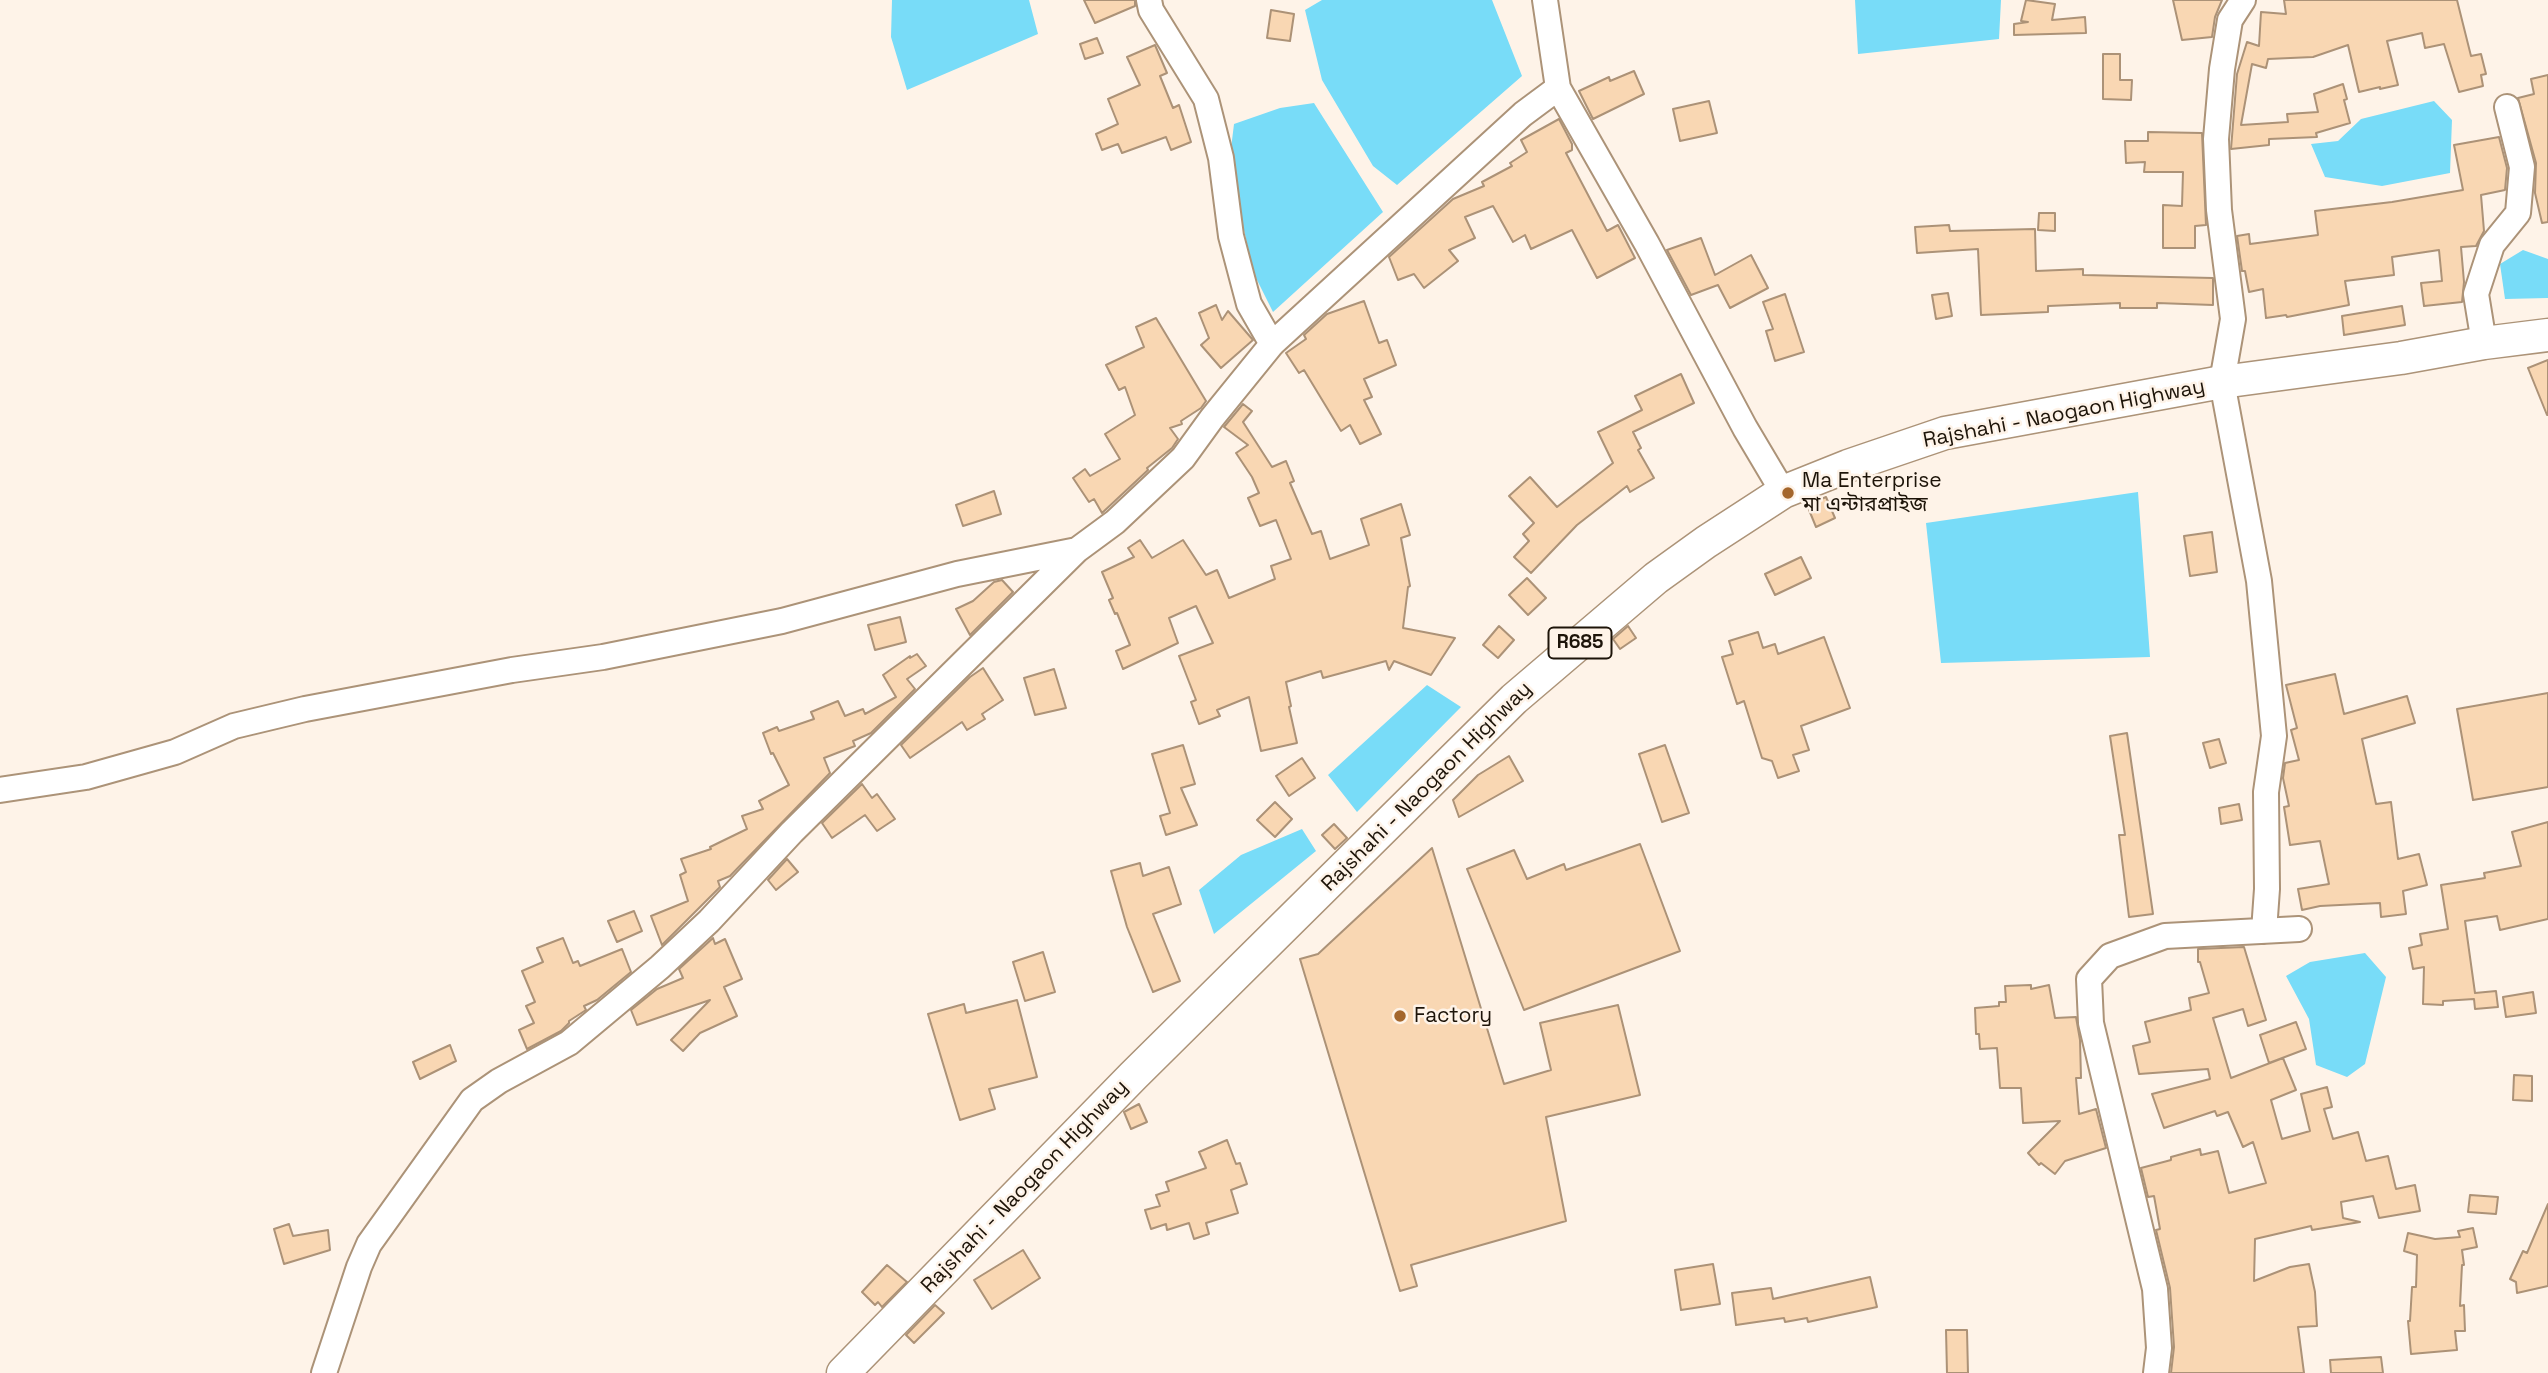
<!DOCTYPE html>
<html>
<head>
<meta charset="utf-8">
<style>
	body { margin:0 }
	canvas { display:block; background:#fef3e8 }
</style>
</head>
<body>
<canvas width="2548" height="1373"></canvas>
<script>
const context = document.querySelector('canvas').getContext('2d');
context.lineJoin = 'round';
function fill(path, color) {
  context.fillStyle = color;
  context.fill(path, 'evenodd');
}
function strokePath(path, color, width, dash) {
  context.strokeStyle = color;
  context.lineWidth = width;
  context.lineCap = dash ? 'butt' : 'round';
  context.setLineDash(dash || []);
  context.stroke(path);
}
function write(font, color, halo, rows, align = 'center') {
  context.font = font + ' "Space Grotesk","Noto Sans Bengali",sans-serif';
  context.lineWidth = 5;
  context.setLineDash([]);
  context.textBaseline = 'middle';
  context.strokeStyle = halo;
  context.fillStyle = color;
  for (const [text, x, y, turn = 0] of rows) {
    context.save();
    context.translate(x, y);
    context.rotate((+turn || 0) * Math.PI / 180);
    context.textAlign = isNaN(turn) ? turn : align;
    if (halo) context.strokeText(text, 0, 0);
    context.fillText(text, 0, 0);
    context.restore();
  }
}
const water = new Path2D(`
	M892,0H1029L1038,34L907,90L891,37Z
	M1322,0H1492L1522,76L1397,185L1373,166L1322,80L1305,10Z
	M1855,0H2001L1999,39L1858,54Z
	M2434,101L2452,120L2450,173L2382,186L2325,177L2311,144L2338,141L2361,119Z
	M1314,103L1383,212L1273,312L1254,274L1229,165L1234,124L1280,108Z
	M2523,250L2548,259V298L2505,299L2500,264Z
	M2138,492L2150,657L1941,663L1926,523Z
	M1427,685L1461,707L1357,812L1328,775Z
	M1302,829L1316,851L1214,934L1199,890L1241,855Z
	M2365,953L2386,977L2365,1064L2347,1077L2316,1065L2309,1019L2286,976L2310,962Z`);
const building = new Path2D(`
	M1084,0H1135V6L1095,23Z
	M2026,0L2055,4L2052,20L2085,17L2086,33L2014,35V24L2028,22L2021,21Z
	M2173,0H2222L2215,17L2212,37L2182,40Z
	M2284,0H2457L2471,56L2481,54L2486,74L2481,75L2483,86L2459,92L2444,44L2425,48L2422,33L2387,41L2398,85L2380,89V87L2359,92L2348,45L2313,57L2268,59L2266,68L2252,64L2241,125L2288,122L2287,114L2318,112L2314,94L2343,84L2347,99L2344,100L2350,123L2316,133L2317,137L2269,139V145L2231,149L2237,74L2247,42L2259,46L2261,12L2286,14Z
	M1271,10L1294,14L1290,41L1267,38Z
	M1097,38L1103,53L1085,59L1080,44Z
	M1155,45L1167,73L1160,76L1173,108L1179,105L1191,142L1171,150L1166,137L1122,153L1118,144L1102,150L1096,134L1118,124L1108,99L1140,85L1127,57Z
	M2103,54H2120V80H2132L2131,100L2103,99Z
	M1634,71L1644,94L1593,119L1579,91L1609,77L1610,81Z
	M2548,75V222L2542,223L2535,193L2536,163L2518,98L2534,94L2531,79Z
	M1709,101L1717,133L1680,141L1673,109Z
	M1559,119L1572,144V150L1566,153L1607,231L1618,225L1635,258L1597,278L1572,230L1531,249L1525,235L1513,242L1493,206L1465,217L1475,238L1449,250L1458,261L1424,288L1414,274L1398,280L1389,257L1453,199L1484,186L1482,182L1512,166L1510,163L1527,152L1521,140Z
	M2148,132L2202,133L2206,225L2195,226V248H2163V205L2182,206L2183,172H2144L2145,162L2126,163L2125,141H2148Z
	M2499,137L2507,168L2505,190L2481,195L2484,231L2476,246L2461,247L2464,282L2462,302L2424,306L2421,283L2442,281L2439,250L2392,257L2394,275L2345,281L2349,305L2287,317L2286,315L2266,318L2263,289L2249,292L2245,271H2242L2237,236L2249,234L2250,244L2318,235L2315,211L2392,202L2463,190L2454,145Z
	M2039,213H2055V231L2038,230Z
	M1949,225L1950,231L2035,229L2036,271L2083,269V275L2213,278V305L2157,303V308H2120V303L2048,306V312L1981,315L1978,249L1917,253L1915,227Z
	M1701,238L1715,275L1751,255L1768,288L1730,308L1718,285L1691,295L1667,250Z
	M1948,293L1952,316L1936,319L1932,295Z
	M1785,294L1804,352L1775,361L1766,331L1773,329L1763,302Z
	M1364,301L1379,343L1387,340L1396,365L1364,379L1372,397L1364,400L1381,434L1360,444L1350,425L1341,431L1304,370L1299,373L1286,353L1306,339L1304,335L1327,314Z
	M1216,305L1222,320L1228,311L1253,340L1221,368L1201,345L1209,338L1199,313Z
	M2402,306L2405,325L2344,335L2342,316Z
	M1156,318L1206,401L1201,408L1181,421L1182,424L1170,428L1178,439L1172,448L1147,468L1148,470L1102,513L1094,499L1089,502L1073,478L1085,469L1090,476L1120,459L1105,434L1135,415L1125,387L1119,390L1106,365L1144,347L1136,327Z
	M2548,360V415H2547L2528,368Z
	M1681,374L1694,403L1633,432L1641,448L1638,450L1654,478L1630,492L1627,486L1577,525L1531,573L1514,557L1529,541L1523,534L1534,523L1509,496L1530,477L1557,507L1613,463L1598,432L1642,410L1635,396Z
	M1243,404L1252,411L1243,422L1272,467L1286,461L1294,481L1290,483L1312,534L1321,531L1330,559L1369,545L1361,519L1401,504L1410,535L1401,538L1410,586L1408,587L1403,628L1455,638L1431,675L1394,661L1389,670L1386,661L1323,678L1321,671L1286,682L1291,706L1289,707L1297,743L1261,751L1249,697L1217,710L1220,716L1199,724L1191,702L1196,700L1179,656L1213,643L1196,606L1169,618L1178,643L1123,669L1116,651L1130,645L1117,613L1115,614L1109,600L1113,598L1102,572L1134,557L1128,548L1140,540L1152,558L1183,540L1206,575L1217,570L1229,598L1275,579L1271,566L1291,559L1276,520L1260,526L1248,498L1259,493L1252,477L1236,453L1248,445L1224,427Z
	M994,491L1001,514L963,526L956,505Z
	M1826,497L1835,518L1816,527L1807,505Z
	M2212,532L2217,572L2190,576L2184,536Z
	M1801,557L1811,578L1775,595L1765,574Z
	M1527,578L1546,598L1528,615L1509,595Z
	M1002,580L1013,592L970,635L956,609L973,601L994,582Z
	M900,617L906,642L875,650L868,625Z
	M1499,626L1514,640L1498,658L1483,645Z
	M1628,626L1636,638L1620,649L1613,639Z
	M1758,632L1763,648L1775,644L1778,654L1824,637L1850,708L1801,726L1809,750L1793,755L1799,771L1778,778L1772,761L1762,758L1744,701L1737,704L1722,657L1733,654L1729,641Z
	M917,654L926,666L907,679L915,689L871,733L853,741L855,746L824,758L830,773L730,876L718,881L720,887L662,945L651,916L688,901L680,875L686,872L681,859L711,849L710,847L747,829L742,816L763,809L759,801L789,785L773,753L771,754L763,733L777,727L779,731L814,719L811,712L838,701L845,716L863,709L865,714L896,697L883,675L910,656V658Z
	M983,668L1003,700L982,714L985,719L967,730L962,722L910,758L901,745L970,677Z
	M1054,669L1066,708L1035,715L1024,678Z
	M2335,674L2344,714L2407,696L2415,723L2362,739L2376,804L2391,802L2398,859L2419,854L2427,885L2403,891L2406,914L2381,917L2380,903L2320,906L2302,910L2298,889L2329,884L2320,841L2290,845L2284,807L2289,806L2283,778L2285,763L2299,760L2291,730L2297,728L2286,685Z
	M2548,693V787L2473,800L2457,709Z
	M2127,733L2153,914L2129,917L2119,835H2125L2110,736Z
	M2219,739L2226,763L2210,768L2203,743Z
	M1183,745L1195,784L1181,788L1197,825L1166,835L1160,816L1170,813L1152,754Z
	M1665,745L1689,813L1662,822L1639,754Z
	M1509,756L1523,781L1459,817L1453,800L1478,775Z
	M1302,758L1315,778L1289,796L1276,776Z
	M862,784L872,798L877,794L895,819L877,831L865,815L832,838L822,823Z
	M1275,802L1292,819L1275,837L1257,820Z
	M2239,804L2242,820L2221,824L2219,808Z
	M2548,822V919L2500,930L2497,916L2465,921L2475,993L2496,991L2498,1007L2475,1009L2474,999L2443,1001V1005L2423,1004L2424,967L2413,969L2409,948L2422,945L2420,934L2448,929L2441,885L2485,878L2484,873L2521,866L2512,832Z
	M1334,824L1347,838L1335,849L1322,835Z
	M1640,844L1680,951L1524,1010L1467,869L1514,850L1527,879L1564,864L1566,870Z
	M1432,848L1504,1084L1551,1070L1540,1023L1618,1005L1640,1095L1546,1117L1566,1221L1411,1265L1417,1286L1400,1291L1300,959L1318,954Z
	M787,859L798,872L776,890L768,880Z
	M1140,863L1143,876L1169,867L1181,904L1153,914L1180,981L1153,992L1127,927L1111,871Z
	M634,911L642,931L617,942L608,921Z
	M563,938L573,963L578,961L580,966L622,949L631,972L597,1000L584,1006L586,1010L569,1021V1023L561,1031L527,1049L519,1030L534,1023L526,1006L535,1002L522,971L543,962L537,948Z
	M713,938L715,944L725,939L742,979L724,987L737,1016L700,1033L683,1051L671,1040L710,1000L637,1025L631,1010L657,989L683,978L679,969Z
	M2244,947L2266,1020L2248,1026L2243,1009L2213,1018L2231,1078L2283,1058L2296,1090L2271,1100L2282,1139L2310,1131L2301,1094L2327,1087L2332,1107L2324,1109L2333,1139L2358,1132L2366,1161L2388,1156L2396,1189L2415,1185L2420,1211L2379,1218L2373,1196L2341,1202L2343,1218L2360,1222L2312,1230L2311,1226L2255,1239L2254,1281L2290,1267L2309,1264L2315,1292L2317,1326L2298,1327L2304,1373H2171L2174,1347L2170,1288L2156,1230L2160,1229L2154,1196L2148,1197L2141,1168L2171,1160V1157L2200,1149L2201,1155L2218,1151L2229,1193L2266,1183L2253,1142L2243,1147L2228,1112L2217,1116L2215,1111L2164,1128L2152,1094L2210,1079L2208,1069L2139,1074L2133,1046L2150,1042L2145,1022L2191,1010L2189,998L2209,993L2200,962H2198V949Z
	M1043,952L1055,992L1025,1001L1013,962Z
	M2031,985V989L2049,985L2055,1018L2076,1017L2080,1040L2081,1078H2076L2079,1114L2096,1109L2106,1148L2065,1161L2055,1174L2041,1163L2039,1165L2028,1153L2060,1121L2023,1123L2021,1088H2000L1997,1048L1980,1049L1979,1034H1976L1975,1008L1999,1006V1002H2006L2005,986Z
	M2533,992L2536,1013L2506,1017L2503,997Z
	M1017,1000L1037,1077L989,1089L995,1109L960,1120L928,1014L964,1004L966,1013Z
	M2296,1022L2306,1049L2269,1063L2260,1035Z
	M450,1045L456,1061L420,1079L413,1062Z
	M2514,1075L2532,1076V1101L2513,1100Z
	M1139,1104L1147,1122L1131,1129L1124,1112Z
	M1227,1140L1236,1164L1240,1163L1247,1184L1231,1190L1238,1213L1206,1223L1209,1234L1194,1239L1189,1223L1167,1230L1166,1224L1151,1229L1145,1210L1160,1206L1156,1195L1169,1191L1166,1182L1206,1168L1199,1152Z
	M2470,1195L2498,1197L2496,1214L2468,1212Z
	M2548,1204V1286L2517,1293L2516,1282L2510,1279L2523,1251L2527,1253Z
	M289,1224L293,1236L328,1230L330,1250L284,1264L274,1229Z
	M2473,1228L2477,1247L2462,1250L2464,1265H2462L2460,1306L2464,1305L2465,1331H2455L2457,1350L2411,1354L2408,1321H2410L2412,1287H2416L2417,1255L2404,1251L2408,1233L2435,1239L2460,1237L2458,1231Z
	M1023,1250L1040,1278L992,1309L974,1280Z
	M1713,1264L1720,1304L1681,1310L1675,1270Z
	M887,1265L907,1282L882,1307L878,1302L875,1305L862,1292Z
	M1870,1277L1877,1307L1808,1322L1807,1318L1785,1322L1784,1318L1736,1325L1732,1293L1771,1288L1773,1299Z
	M935,1305L944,1313L914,1343L906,1335Z
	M1946,1330H1967L1968,1373H1947Z
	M2381,1357L2383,1373H2331L2330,1360Z`);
const minor = new Path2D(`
	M1149,0L1151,10L1206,99L1221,158L1231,236L1249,304L1272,344
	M1545,0L1558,88L1647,244L1745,428L1783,492
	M2243,0L2230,20L2222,69L2216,139L2219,210L2233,319L2222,382L2259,581L2274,736L2266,792L2267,889L2264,931
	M2484,343L2476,294L2492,245L2518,213L2522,167L2507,107
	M0,790L86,777L175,752L234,726L305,709L512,670L603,657L782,621L957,574L1077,550
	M324,1373L359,1267L369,1244L472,1100L499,1081L569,1043L660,967L709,921L792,832L1077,550L1115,522L1183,458L1212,418L1272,344L1523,114L1558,88
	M2156,1373L2159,1348L2155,1289L2091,1023L2089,979L2110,956L2165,936L2299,929`);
const major = new Path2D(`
	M843,1373L1133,1076L1514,699L1656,578L1706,542L1783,492L1848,466L1945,433L2222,382L2401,358L2484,343L2548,335`);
const markers = [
	[1788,493,7,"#a4662c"],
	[1400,1016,7,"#a4662c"]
];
const shields = [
	[1580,643,63]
];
const shieldNames = [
	["R685",1580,643]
];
const streetNames = [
	["Rajshahi - Naogaon Highway",2064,414,-11],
	["Rajshahi - Naogaon Highway",1427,787,-45],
	["Rajshahi - Naogaon Highway",1025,1187,-46]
];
const poiNames = [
	["Ma Enterprise",1802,481],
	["মা এন্টারপ্রাইজ",1802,505],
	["Factory",1414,1016]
];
fill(water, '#78dcf8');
fill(building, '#f9d7b3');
strokePath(building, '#ac9277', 2);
strokePath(minor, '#ac9378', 28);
strokePath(major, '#ac9378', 35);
strokePath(minor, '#fff', 24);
strokePath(major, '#fff', 32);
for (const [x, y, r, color] of markers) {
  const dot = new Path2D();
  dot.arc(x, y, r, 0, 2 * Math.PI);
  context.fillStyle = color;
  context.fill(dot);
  strokePath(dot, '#fef3e8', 2.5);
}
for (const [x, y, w] of shields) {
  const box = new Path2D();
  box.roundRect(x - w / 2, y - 15.5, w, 31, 5);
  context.fillStyle = '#fef3e8';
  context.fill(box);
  strokePath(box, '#1d1409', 2);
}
write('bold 19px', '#1d1409', null, shieldNames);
write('21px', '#1d1409', '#fef3e8', streetNames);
write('21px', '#1d1409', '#fef3e8', poiNames, 'left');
</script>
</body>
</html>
